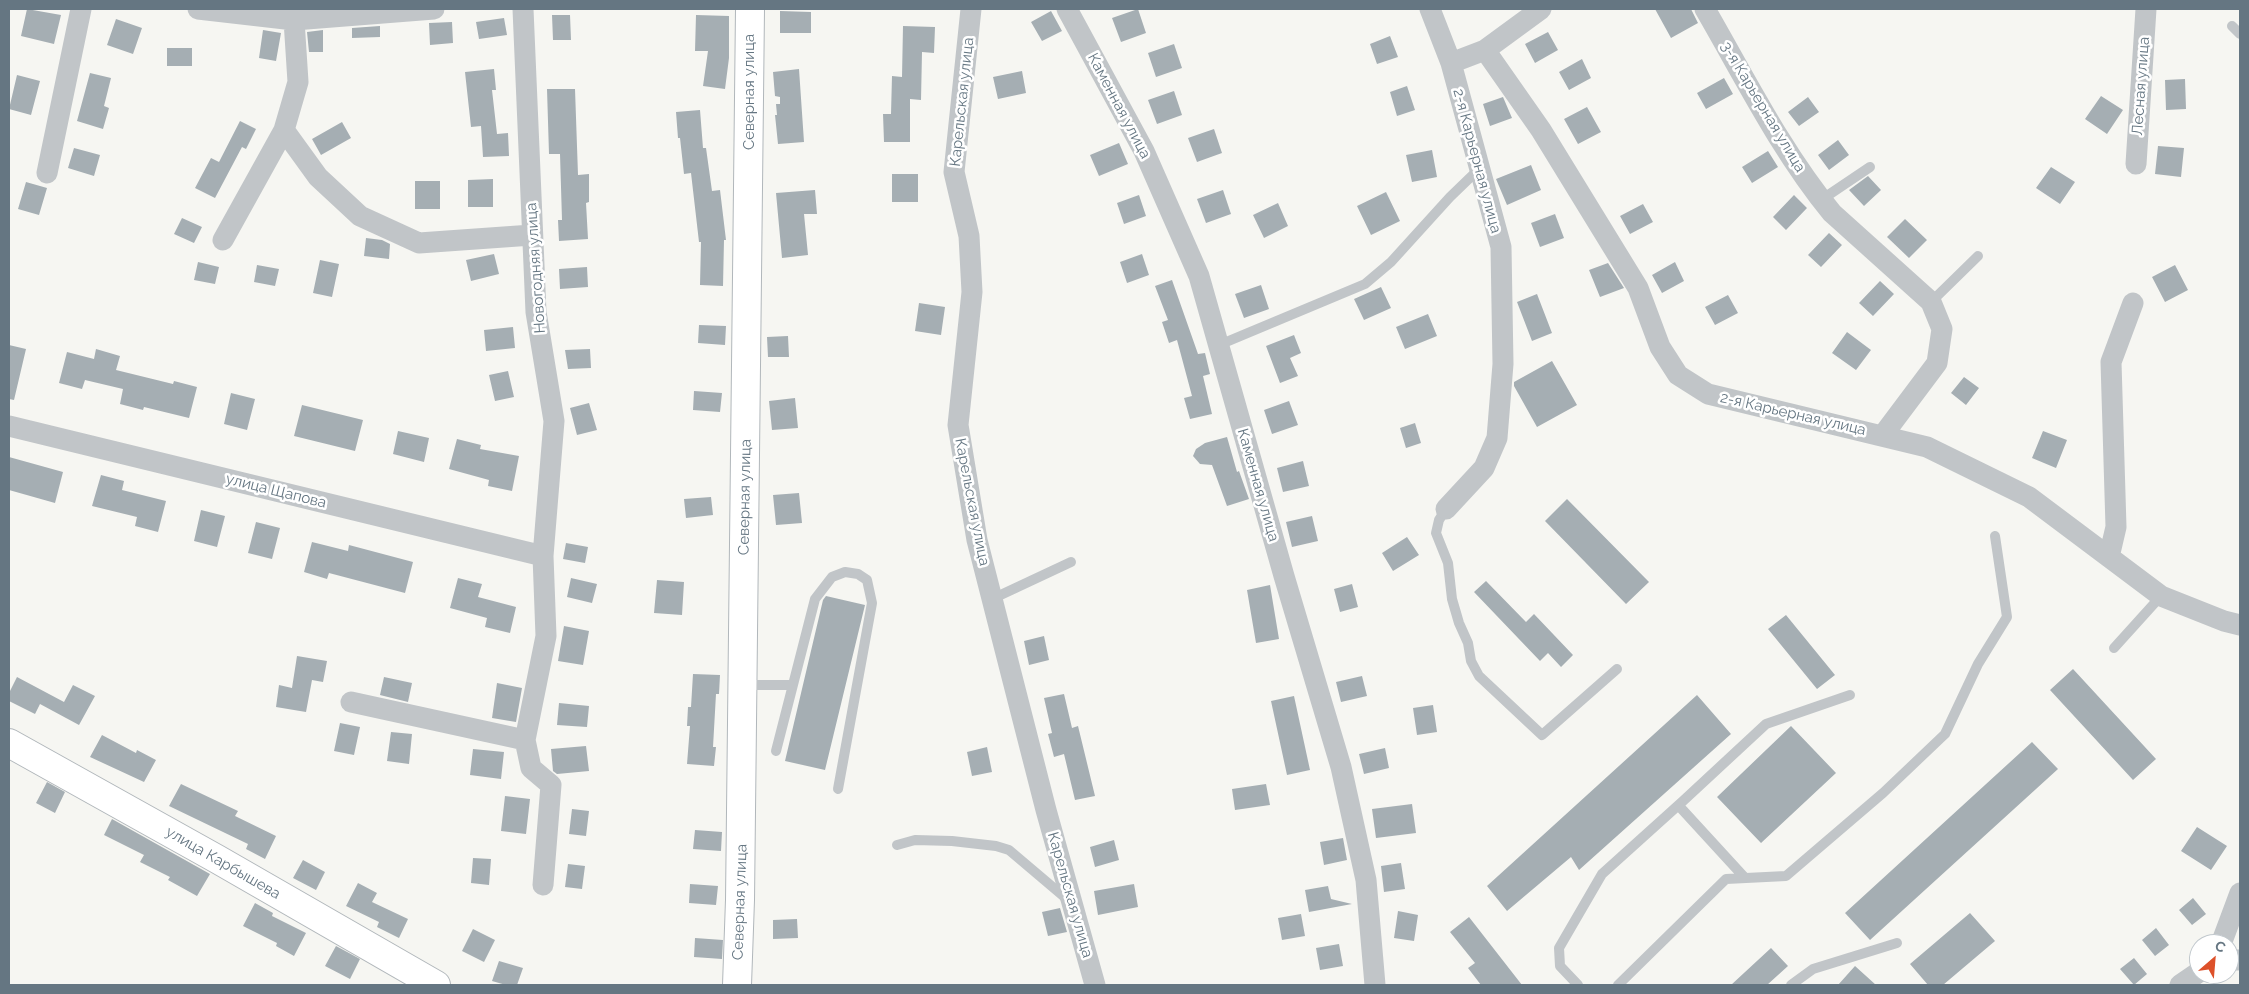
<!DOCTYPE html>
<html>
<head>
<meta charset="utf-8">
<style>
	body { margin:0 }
	#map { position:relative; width:2249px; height:994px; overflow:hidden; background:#f6f6f2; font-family:Raleway,sans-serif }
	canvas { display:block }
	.frame { position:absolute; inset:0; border:10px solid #657682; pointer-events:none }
	.north { position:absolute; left:2189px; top:934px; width:50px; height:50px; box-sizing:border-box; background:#fff; border:1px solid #c1c8cd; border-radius:50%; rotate:27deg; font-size:14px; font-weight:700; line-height:20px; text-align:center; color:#657682 }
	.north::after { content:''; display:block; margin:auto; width:18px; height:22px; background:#dd512a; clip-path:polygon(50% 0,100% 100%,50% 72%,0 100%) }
</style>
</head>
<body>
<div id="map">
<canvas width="2249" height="994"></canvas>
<div class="frame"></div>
<div class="north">С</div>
</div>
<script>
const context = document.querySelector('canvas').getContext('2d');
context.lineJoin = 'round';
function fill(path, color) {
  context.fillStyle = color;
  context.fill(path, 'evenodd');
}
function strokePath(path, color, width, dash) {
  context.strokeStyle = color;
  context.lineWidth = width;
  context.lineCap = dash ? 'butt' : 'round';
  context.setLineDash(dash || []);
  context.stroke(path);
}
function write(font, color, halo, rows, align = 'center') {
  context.font = font + ' Raleway,sans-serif';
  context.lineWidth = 5;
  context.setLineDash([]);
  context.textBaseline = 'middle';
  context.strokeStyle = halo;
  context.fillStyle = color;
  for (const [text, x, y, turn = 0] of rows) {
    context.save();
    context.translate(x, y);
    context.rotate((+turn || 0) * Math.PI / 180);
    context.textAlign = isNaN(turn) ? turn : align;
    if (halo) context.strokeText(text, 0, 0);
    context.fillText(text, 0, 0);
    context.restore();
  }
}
const building = new Path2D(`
	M27,9L61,15L54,44L21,36Z
	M1138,9L1146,33L1121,42L1112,18Z
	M1655,9H1691L1698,23L1671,38Z
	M780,11L811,12V33H780Z
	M1051,11L1062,31L1042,41L1031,22Z
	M552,15H570L571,40H553Z
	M696,15L729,16V58L725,89L703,86L708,51H695Z
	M504,18L507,35L479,39L476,22Z
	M116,19L142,28L133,54L107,45Z
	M452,22L453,43L430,45L429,23Z
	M380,26V37L352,38V28Z
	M903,26L935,27L934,53L922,52L921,100L910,99V142H884L883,114H891L892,76L902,77Z
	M263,30L281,33L276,61L259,58Z
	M323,30V52H309L307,32Z
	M1548,32L1558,50L1535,63L1525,44Z
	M1390,36L1398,57L1377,64L1370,44Z
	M1174,44L1182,68L1156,77L1148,53Z
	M167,48H192V66H167Z
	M1582,59L1591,78L1569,90L1559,72Z
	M494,69L496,90H492L497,134L508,133L509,156L483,157L481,126L471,127L465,72Z
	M799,69L804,142L778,144L775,115H777L776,104H780V97L775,96L773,72Z
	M1022,71L1026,93L998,99L993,77Z
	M90,73L111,78L104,106L109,108L103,129L77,121Z
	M17,75L40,81L31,115L9,109Z
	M1724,78L1733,94L1706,109L1697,93Z
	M2185,79L2186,109L2166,110L2165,80Z
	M1407,86L1415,110L1397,116L1390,92Z
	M547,89H575L578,175L589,174V202L586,203L588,239L559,241L558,220H562L560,154H549Z
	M1174,91L1182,115L1157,124L1148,100Z
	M2101,96L2123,110L2107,134L2085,119Z
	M1503,97L1512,118L1490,126L1483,104Z
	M1808,97L1819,112L1799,126L1788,112Z
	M1587,107L1601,132L1578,144L1564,119Z
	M700,110L703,148H706L712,191L720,190L726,240H724L723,286L700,285L701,242H699L691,173L684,174L680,138H678L676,112Z
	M240,121L256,129L246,149L242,147L215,198L195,188L211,158L219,162Z
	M342,122L351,138L321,155L312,139Z
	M1214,129L1222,153L1197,162L1188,138Z
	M1838,140L1849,155L1829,170L1818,155Z
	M1119,143L1128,164L1099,176L1090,155Z
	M2158,146L2184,148L2181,177L2155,174Z
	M74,148L100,155L94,176L68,168Z
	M1432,150L1437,177L1412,182L1406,155Z
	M1768,151L1778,167L1752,183L1742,167Z
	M1531,165L1541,190L1507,205L1496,179Z
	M2051,167L2075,182L2060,204L2036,188Z
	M892,174H918V202H892Z
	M1868,176L1881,190L1864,206L1849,190Z
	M493,179V207H468V180Z
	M415,181H440V209H415Z
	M26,182L47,188L39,215L18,209Z
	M815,190L817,214H804L808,255L782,258L776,193Z
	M1223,190L1231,214L1206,223L1197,199Z
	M1386,192L1400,221L1371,235L1357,206Z
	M1139,195L1146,216L1124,224L1117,203Z
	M1794,195L1807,208L1786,230L1773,217Z
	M1278,203L1288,226L1264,238L1253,215Z
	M1643,204L1653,222L1630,234L1620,216Z
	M1555,214L1564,238L1540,247L1531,223Z
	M182,218L202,227L194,243L174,234Z
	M1905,219L1927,240L1909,258L1887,237Z
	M1829,233L1842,245L1821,267L1808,255Z
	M366,238L382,240L390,244L389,259L364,256Z
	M494,254L499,274L471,281L466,260Z
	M1142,254L1149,275L1127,283L1120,262Z
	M320,260L339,264L332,297L313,293Z
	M198,262L219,267L215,284L194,280Z
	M1675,262L1684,281L1662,293L1652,275Z
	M1608,263L1624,288L1600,297L1589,270Z
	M257,265L279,269L275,286L254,282Z
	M2175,265L2188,290L2165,302L2152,277Z
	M587,267L588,287L560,289L559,269Z
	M1172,280L1198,354L1205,353L1210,374L1203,376L1212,414L1190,419L1184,398L1192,396L1177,340L1169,343L1162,322L1168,320L1155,286Z
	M1880,281L1894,294L1873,316L1859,303Z
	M1261,285L1269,309L1244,318L1235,294Z
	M1381,287L1391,308L1364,320L1354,299Z
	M1537,294L1552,333L1532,341L1517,302Z
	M1728,295L1738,313L1715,325L1705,307Z
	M919,303L945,307L941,335L915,331Z
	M1428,314L1437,336L1405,349L1396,327Z
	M699,325L726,326L725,345L698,343Z
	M513,327L515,348L486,351L484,330Z
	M1847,332L1871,350L1856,370L1832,353Z
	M1294,335L1301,353L1290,358L1298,376L1280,383L1266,346Z
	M788,336L789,357H768L767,337Z
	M9,345L26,349L14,400L9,399Z
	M96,349L120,356L116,370L173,384L174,381L197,387L189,418L144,407L143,410L120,404L123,389L85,380L82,389L59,383L67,352L94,359Z
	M590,349L591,368L568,369L565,350Z
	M1552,361L1577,405L1537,427L1514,386V382Z
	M508,371L514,397L495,401L489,375Z
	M1964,377L1979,388L1966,405L1951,393Z
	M694,391L722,393L720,412L693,410Z
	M231,393L255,399L247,430L224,424Z
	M795,398L798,428L772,430L769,401Z
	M1289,401L1298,425L1272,434L1264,410Z
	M589,403L597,430L577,435L570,408Z
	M302,405L363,420L355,451L294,436Z
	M1415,423L1421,443L1406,448L1400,428Z
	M398,431L429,438L424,462L393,454Z
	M2043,431L2067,440L2056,468L2032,458Z
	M1227,437L1237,472L1239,471L1249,499L1227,506L1212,465L1200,464L1193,456L1196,449L1205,443Z
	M457,439L481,445L480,449L519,456L512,491L488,486L489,480L449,469Z
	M9,457L63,472L55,503L9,490Z
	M1303,461L1309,486L1283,492L1277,468Z
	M101,475L124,481L122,490L166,501L158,532L135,526L137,517L92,506Z
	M799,493L802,523L776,525L773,495Z
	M711,497L713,515L686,518L684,499Z
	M1567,499L1649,582L1626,604L1545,521Z
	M201,510L225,516L217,547L194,541Z
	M1312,516L1318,541L1292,547L1286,522Z
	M256,522L280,528L272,559L248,553Z
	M1407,537L1419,555L1393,571L1382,553Z
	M312,542L348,551L349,545L413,562L405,593L329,573L327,579L304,572Z
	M566,543L588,547L585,563L563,559Z
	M458,578L482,584L478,597L516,607L510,633L485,627L487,618L450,608Z
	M571,578L597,584L592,603L567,597Z
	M657,580L684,582L682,615L654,613Z
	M1486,581L1526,622L1534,614L1573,655L1561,667L1548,653L1540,661L1474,592Z
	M1352,584L1358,607L1340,612L1334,589Z
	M1270,585L1279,639L1256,643L1247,590Z
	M826,596L865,605L825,770L785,761L823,600Z
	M1786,615L1835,675L1817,689L1768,629Z
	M564,626L589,631L583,665L558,661Z
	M1044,636L1049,660L1029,665L1024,641Z
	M297,656L327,661L323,682L312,680L306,712L276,707L279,685L292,688Z
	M2073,669L2156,759L2133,780L2050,690Z
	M693,674L720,675L719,694H716L713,747H716L714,766L687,764L690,726H687L688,707H691Z
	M1362,676L1367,696L1341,702L1336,682Z
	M17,677L64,702L73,685L95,696L79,725L40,704L35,714L9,701V693Z
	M384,677L412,683L408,702L380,695Z
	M497,683L522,688L516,722L492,718Z
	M1064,694L1072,728L1078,726L1095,796L1075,800L1064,754L1054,757L1048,734L1052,733L1044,698Z
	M1697,695L1731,734L1579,870L1571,857L1507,911L1487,886Z
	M1294,696L1310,770L1287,775L1271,701Z
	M559,703L589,706L587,727L557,725Z
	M1433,705L1437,732L1417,735L1413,708Z
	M340,723L360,727L354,755L334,751Z
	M1791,726L1836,773L1761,843L1717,797Z
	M391,732L412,734L409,764L387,761Z
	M102,735L136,753L137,750L156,760L144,782L90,757Z
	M2032,742L2058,769L1870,940L1845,913Z
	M586,746L589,771L557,774L553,771L551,749Z
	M987,747L992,772L972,776L967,752Z
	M1385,748L1389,768L1364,774L1359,754Z
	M473,749L504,752L501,779L470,775Z
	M47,782L65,792L55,813L36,803Z
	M181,784L238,811L235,816L276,836L265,859L246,849L248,844L169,806Z
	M1266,784L1270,805L1235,810L1232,789Z
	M505,796L530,799L526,834L501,831Z
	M1412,804L1416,833L1376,838L1372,809Z
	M572,809L589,811L586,836L569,834Z
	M112,819L210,874L197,896L168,880L170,877L140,862L144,855L104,835Z
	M2197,827L2227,846L2211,870L2181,851Z
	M695,830L722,832L721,851L693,849Z
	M1343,838L1347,860L1324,865L1320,842Z
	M1114,840L1119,860L1095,867L1090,847Z
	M473,858L491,859L489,885L471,883Z
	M303,860L325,872L316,890L293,878Z
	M1401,863L1405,889L1384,892L1381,866Z
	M568,864L585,866L582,889L565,887Z
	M358,883L377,893L372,902L408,919L399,938L377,927L379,922L346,906Z
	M690,884L718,886L716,905L689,903Z
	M1134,884L1138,907L1098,915L1094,891Z
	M1328,886L1331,899L1352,904L1309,912L1305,890Z
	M2193,898L2206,914L2192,925L2179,910Z
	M255,903L273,913L272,916L306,933L294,956L276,946L277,943L243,926Z
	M1060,908L1067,932L1048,936L1042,912Z
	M1398,911L1418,915L1414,941L1394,938Z
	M1970,913L1995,941L1943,985H1928L1910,964Z
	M1301,914L1305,936L1282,940L1278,918Z
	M1469,917L1522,985H1481L1468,968L1475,963L1450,932Z
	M797,919L798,938L773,939V920Z
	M2156,928L2169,945L2155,956L2142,940Z
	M473,929L495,940L484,962L462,951Z
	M695,938L723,940L722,959L694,957Z
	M1339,944L1343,966L1320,970L1316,948Z
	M336,946L360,959L350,979L325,966Z
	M1771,948L1788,966L1767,985H1731Z
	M2134,958L2147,974L2134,985L2120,969Z
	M499,961L523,968L517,985H506L492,981Z
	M1855,966L1876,985H1838Z`);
const lane = new Path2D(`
	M2232,26L2240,34
	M1821,200L1870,167
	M1931,302L1978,256
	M1219,345L1365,284L1391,262L1450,197L1479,169
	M1446,509L1439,520L1436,533L1448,563L1452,599L1459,623L1468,643L1471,661L1479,676L1542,735L1617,669
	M992,599L1071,562
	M2114,648L2161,596
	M744,685H793
	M776,751L815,599L832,577L845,572L858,574L867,580L872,603L838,789
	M1679,806L1745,878
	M897,845L915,840L952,841L996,846L1009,850L1068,900
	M1578,985L1560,966L1559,948L1602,874L1683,801L1766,724L1850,695
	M1618,985L1726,879L1786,876L1883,793L1945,734L1978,664L2007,617L1995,536
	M1791,985L1813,969L1897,943`);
const street = new Path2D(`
	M198,9L294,20L434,9
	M523,9L536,312L554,421L543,556L546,636L525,740L531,768L551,785L543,885
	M971,9L954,172L969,236L972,292L958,425L977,540L1046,810L1095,985
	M1067,9L1144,151L1199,276L1284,576L1341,767L1366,880L1375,985
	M1430,9L1451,63L1501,247L1503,364L1497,438L1484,468L1446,509
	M1705,9C1745,78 1781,151 1832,213L1931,302L1942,329L1937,363L1883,435
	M1485,50L1541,130L1638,288L1660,347L1678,375L1708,394L1927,447L2029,497L2161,596L2224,621L2240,625
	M1451,63L1485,50L1541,9
	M284,130L318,177L360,216L419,243L532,235
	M2136,164L2146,9
	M47,173L81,9
	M223,240L284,130L298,82L294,20
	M9,426L543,556
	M2109,557L2116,527L2111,362L2133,303
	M351,702L525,740
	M2221,944L2240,893
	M2229,960H2240
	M2180,985L2199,972`);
const secondary = new Path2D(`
	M9,743L217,859L436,985
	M737,985L740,900L750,9`);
const streetNames = [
	["Лесная улица",2141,86,-86],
	["Северная улица",749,92,-90],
	["Карельская улица",962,102,-84],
	["Каменная улица",1119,106,62],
	["3-я Карьерная улица",1763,107,59],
	["2-я Карьерная улица",1477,161,75],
	["Новогодняя улица",536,268,-94],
	["2-я Карьерная улица",1793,414,13],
	["Каменная улица",1258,485,74],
	["улица Щапова",276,491,14],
	["Северная улица",745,497,-89],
	["Карельская улица",972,502,79],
	["улица Карбышева",223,863,30],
	["Карельская улица",1070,895,74],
	["Северная улица",740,902,-88]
];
fill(building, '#a5aeb3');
strokePath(secondary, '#b1b7bb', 30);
strokePath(lane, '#c1c5c8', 10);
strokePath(street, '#c1c5c8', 21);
strokePath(secondary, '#fff', 28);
write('15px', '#657682', '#fff', streetNames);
</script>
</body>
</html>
